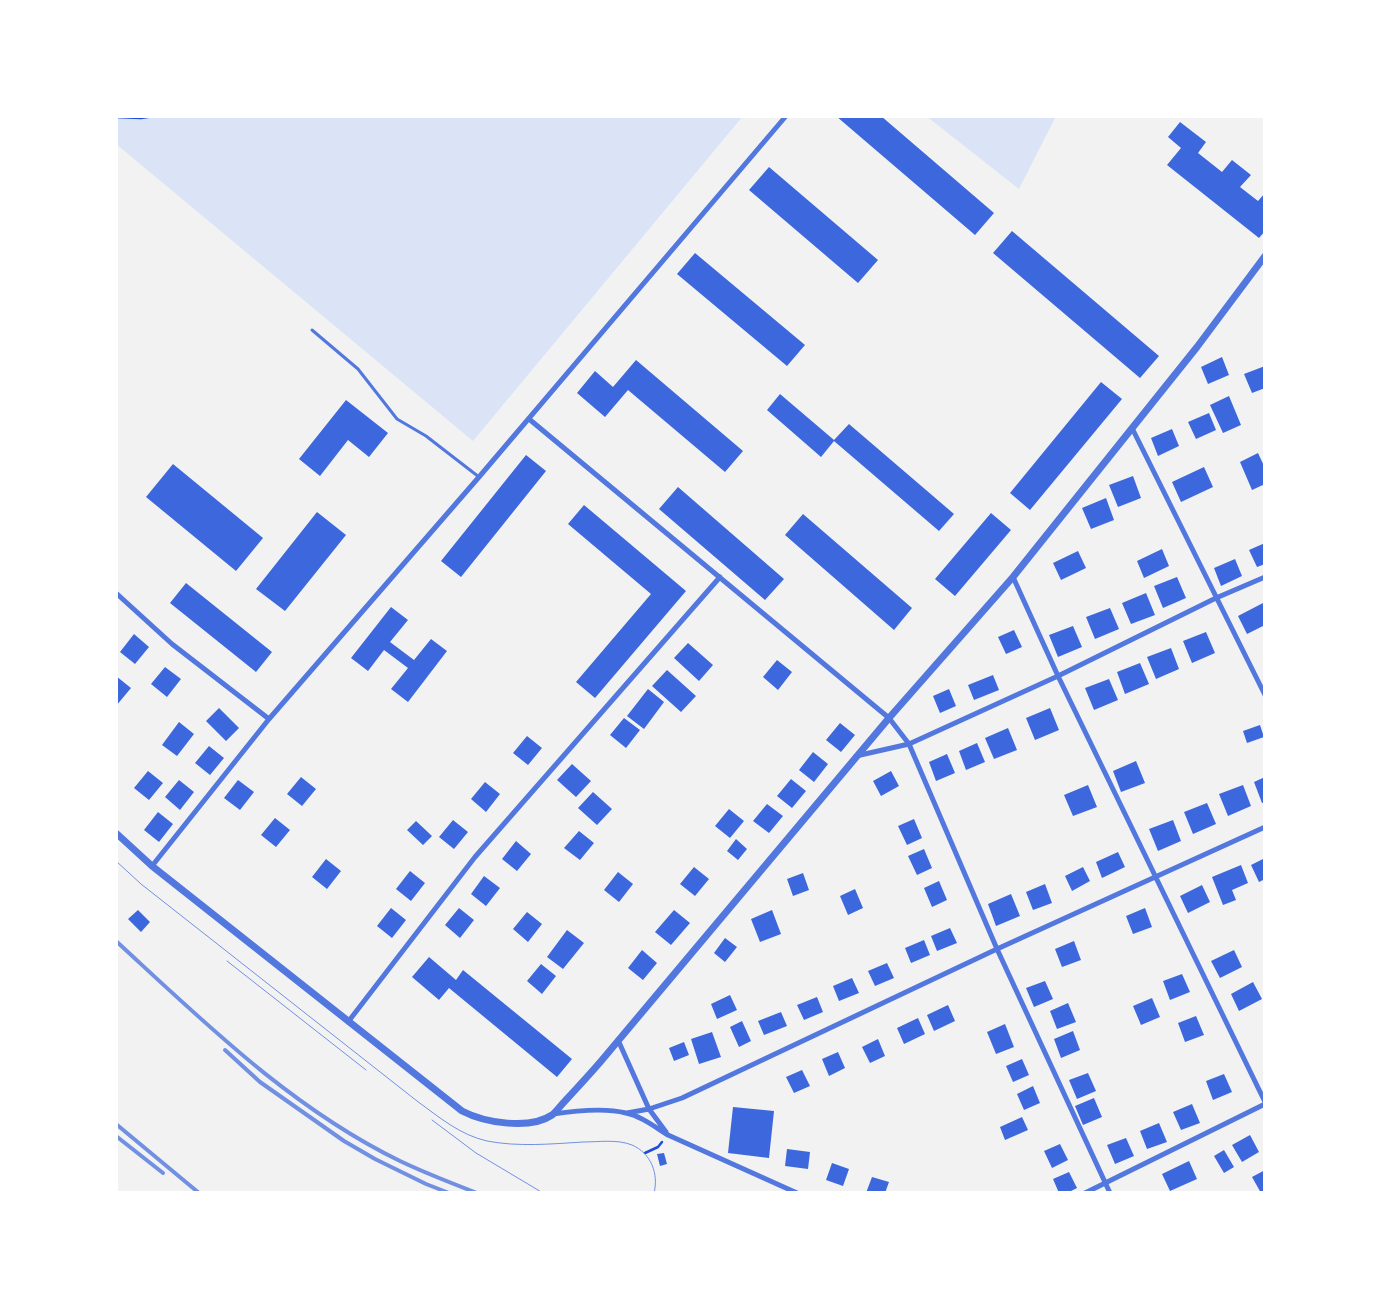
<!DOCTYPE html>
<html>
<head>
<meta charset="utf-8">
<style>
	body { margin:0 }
	#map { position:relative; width:1381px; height:1309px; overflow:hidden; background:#f2f2f2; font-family:Overpass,sans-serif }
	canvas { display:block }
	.frame { position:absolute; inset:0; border:118px solid #fff; pointer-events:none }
</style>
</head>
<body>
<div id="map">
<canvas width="1381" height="1309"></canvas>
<div class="frame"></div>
</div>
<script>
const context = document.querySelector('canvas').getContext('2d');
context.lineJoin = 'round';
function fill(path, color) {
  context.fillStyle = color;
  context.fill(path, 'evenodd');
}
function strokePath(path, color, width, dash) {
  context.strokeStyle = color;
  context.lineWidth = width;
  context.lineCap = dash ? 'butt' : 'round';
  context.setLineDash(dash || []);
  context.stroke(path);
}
const green = new Path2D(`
	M116,116H743L473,441L116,144Z
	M926,116H1056L1019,189Z`);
const building = new Path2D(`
	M836,116H881L994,213L975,235Z
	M1180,122L1206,142L1198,153L1222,172L1232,160L1251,175L1240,187L1258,201L1265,193V231L1259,238L1167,165L1181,148L1168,137Z
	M769,167L878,260L858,283L749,190Z
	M1012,231L1159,356L1140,378L993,253Z
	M695,253L805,345L787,366L677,274Z
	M1222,357L1229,375L1208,384L1201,367Z
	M636,360L743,451L725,472L628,390L605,417L577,393L595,371L613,387Z
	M1265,366V388L1252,393L1244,374Z
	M1101,382L1122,399L1030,510L1010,493Z
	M780,394L834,440L849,424L954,514L939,531L834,441L821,457L767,410Z
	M1229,396L1241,425L1223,433L1210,405Z
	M346,400L388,433L369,457L348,440L320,476L299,459Z
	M1209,413L1216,430L1196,439L1188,422Z
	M1172,429L1179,446L1158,456L1151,438Z
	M1258,453L1265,468V484L1252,490L1240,462Z
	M526,455L546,471L461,577L441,561Z
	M173,464L263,538L236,571L146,497Z
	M1204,467L1213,487L1181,502L1172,482Z
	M1133,476L1141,498L1118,507L1109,485Z
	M678,487L784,579L765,600L659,509Z
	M1106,498L1114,520L1091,529L1082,508Z
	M584,505L686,591L595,698L576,682L651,594L568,524Z
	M317,512L346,535L285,611L256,589Z
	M991,513L1011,530L955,596L935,579Z
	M803,514L912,608L894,630L785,535Z
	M1265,543V564L1257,567L1249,550Z
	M1162,549L1169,566L1144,578L1137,561Z
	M1078,551L1086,568L1061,580L1053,563Z
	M1235,559L1242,576L1221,586L1214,568Z
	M1177,577L1186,598L1163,608L1154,586Z
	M186,583L272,652L256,672L170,603Z
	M1146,593L1155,615L1131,624L1122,603Z
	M1263,603L1265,607V625L1247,634L1238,616Z
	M391,607L408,620L390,642L414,660L431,639L447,651L408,702L391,689L408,668L384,650L368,671L351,658Z
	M1110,608L1119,629L1095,639L1086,617Z
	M1073,626L1082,647L1058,657L1049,635Z
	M1014,630L1022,647L1006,654L998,637Z
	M1206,632L1215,653L1192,663L1183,641Z
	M134,634L149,647L135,664L120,652Z
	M688,643L713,665L699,681L674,658Z
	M1171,648L1179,669L1156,679L1147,657Z
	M777,660L792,672L778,690L763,677Z
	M1140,663L1149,684L1125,694L1117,672Z
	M165,667L181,679L167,697L151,684Z
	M667,670L696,696L681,712L652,686Z
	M993,675L999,690L974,700L968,685Z
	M116,676L131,688L116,706Z
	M1109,679L1118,700L1094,710L1085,688Z
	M648,689L664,702L644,729L627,716Z
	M949,689L956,706L940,713L933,696Z
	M219,708L239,728L226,741L206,721Z
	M1050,708L1059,730L1035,740L1026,718Z
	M624,718L640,730L626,748L610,735Z
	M179,722L194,734L177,756L162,745Z
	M840,723L855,735L841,752L826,740Z
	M1260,725L1264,737L1247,743L1243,731Z
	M1008,728L1017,750L994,759L985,738Z
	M527,736L542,748L528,765L513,753Z
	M977,743L985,762L966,770L959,751Z
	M209,746L224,758L210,775L195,763Z
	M813,752L828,764L814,782L799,770Z
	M947,754L955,773L936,781L929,762Z
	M1136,761L1145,783L1121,792L1113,771Z
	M572,764L591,781L576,797L557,780Z
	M148,771L163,783L149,800L134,788Z
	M891,771L899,786L881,796L873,781Z
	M301,777L316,789L302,806L287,794Z
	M1265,777V802L1262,803L1254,782Z
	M791,779L806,791L792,808L777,796Z
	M179,780L194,792L180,810L165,797Z
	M238,780L254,792L240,810L224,798Z
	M485,782L500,794L486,812L471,799Z
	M1088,785L1097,807L1073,816L1064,795Z
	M1243,785L1251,806L1228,816L1219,794Z
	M593,792L612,809L597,825L578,808Z
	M1207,803L1216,824L1193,834L1184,812Z
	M767,804L783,816L769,833L753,821Z
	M729,809L744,821L730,838L715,826Z
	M158,812L173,824L159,842L144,830Z
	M275,818L290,830L276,847L261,835Z
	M914,819L922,838L907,845L898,826Z
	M453,820L468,832L454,849L439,837Z
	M1173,820L1181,841L1158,851L1149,829Z
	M416,821L432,836L423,845L407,830Z
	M579,831L594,843L580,860L564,848Z
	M736,839L747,849L738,860L727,851Z
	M516,841L531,854L517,871L502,859Z
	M924,849L932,868L917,875L908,856Z
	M1118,852L1125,867L1102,878L1096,862Z
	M1265,858V879L1259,882L1251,865Z
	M326,859L341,871L327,889L312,877Z
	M1241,865L1248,883L1232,890L1236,900L1223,905L1212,877Z
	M694,867L709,879L695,896L680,884Z
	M1083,867L1090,881L1072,891L1065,876Z
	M410,871L425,883L411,901L396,889Z
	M618,872L633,884L619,902L604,890Z
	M803,873L809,890L793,896L787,879Z
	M484,876L500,888L486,906L471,894Z
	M939,881L947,900L932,907L924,888Z
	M1045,884L1052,903L1033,910L1026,892Z
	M1202,885L1210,902L1188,913L1180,896Z
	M855,889L863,908L848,915L840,896Z
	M1011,894L1020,916L996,926L988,904Z
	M391,908L406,920L392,938L377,926Z
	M459,908L474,920L460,938L445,925Z
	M1145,908L1152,927L1133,934L1126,916Z
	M138,910L150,922L141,932L128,919Z
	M674,910L690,923L671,945L655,932Z
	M772,910L781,934L760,942L751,919Z
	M527,912L542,924L528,942L513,929Z
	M950,928L957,943L937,951L931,936Z
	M567,930L584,943L563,969L547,957Z
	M725,938L737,947L725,962L714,953Z
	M924,940L930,955L911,963L905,948Z
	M1074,941L1081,960L1062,967L1055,949Z
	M642,950L657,963L643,980L628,968Z
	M1234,950L1242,967L1220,978L1211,961Z
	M429,957L456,980L463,970L572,1059L557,1077L449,988L439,1000L412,977Z
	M887,963L894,978L875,986L868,971Z
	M541,964L556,976L542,994L527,981Z
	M1182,974L1190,992L1170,1000L1163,981Z
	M852,978L859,993L839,1001L833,986Z
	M1045,981L1053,999L1034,1007L1026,988Z
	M1253,982L1262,999L1239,1011L1231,994Z
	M730,995L737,1010L717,1019L711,1004Z
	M817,997L823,1012L804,1020L797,1005Z
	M1152,998L1160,1017L1141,1025L1133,1006Z
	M1068,1003L1076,1022L1057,1029L1050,1011Z
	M948,1005L955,1021L934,1031L927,1015Z
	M781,1012L787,1026L764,1035L758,1021Z
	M1196,1016L1204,1035L1185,1042L1178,1023Z
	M918,1018L925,1034L904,1044L897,1028Z
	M742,1021L751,1041L739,1047L730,1027Z
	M1005,1024L1014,1047L996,1054L987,1032Z
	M1073,1031L1080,1050L1061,1058L1054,1039Z
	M712,1032L721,1057L699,1064L691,1039Z
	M878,1039L885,1056L870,1063L862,1047Z
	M684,1042L689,1055L674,1061L669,1048Z
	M838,1052L845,1068L829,1076L822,1059Z
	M1022,1059L1029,1075L1013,1082L1006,1066Z
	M802,1070L810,1086L794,1093L786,1077Z
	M1088,1073L1096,1091L1077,1099L1069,1080Z
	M1224,1074L1232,1092L1213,1100L1206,1081Z
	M1033,1086L1040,1103L1024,1110L1017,1094Z
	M1094,1098L1102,1117L1083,1125L1075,1106Z
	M1192,1104L1200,1123L1181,1130L1173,1112Z
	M733,1107L774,1111L769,1158L728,1153Z
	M1022,1117L1028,1130L1005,1140L1000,1127Z
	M1159,1123L1167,1142L1147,1149L1140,1131Z
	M1250,1135L1259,1152L1242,1162L1232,1145Z
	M1126,1138L1134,1156L1115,1164L1107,1145Z
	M1060,1144L1068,1160L1052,1168L1044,1151Z
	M787,1149L810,1152L808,1169L785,1166Z
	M1224,1150L1234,1167L1224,1173L1214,1156Z
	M664,1153L667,1164L660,1166L657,1154Z
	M1189,1161L1197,1179L1170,1191L1162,1174Z
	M832,1163L849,1169L843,1186L826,1180Z
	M1265,1170V1192L1261,1193L1252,1177Z
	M1069,1172L1077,1188L1067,1193H1059L1053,1179Z
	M872,1177L889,1182L885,1193H866Z`);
const path = new Path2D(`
	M116,117L141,118L154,116
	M645,1153L658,1147L662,1142`);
const service = new Path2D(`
	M312,330L358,369L397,419L426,436L479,477`);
const minor = new Path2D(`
	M529,419L889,718L909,744L997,949L1110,1193
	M1132,428L1265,695
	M1013,577L1058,676L1265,1102
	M116,593L172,644L269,719
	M856,756L909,744L1058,676L1216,598L1265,577
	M152,866L269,719L479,477L786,116
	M348,1022L475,857L720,577
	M618,1040L649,1109L666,1132
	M627,1113L649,1109L682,1098L997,949L1265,827
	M553,1114C573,1111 606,1108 626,1113C641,1116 655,1127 668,1135L797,1193
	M1085,1193L1265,1104`);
const tertiary = new Path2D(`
	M116,833L152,866L462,1111C485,1123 530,1130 552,1115C557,1111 561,1105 565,1101C578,1087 590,1074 602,1060L889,718L1013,577L1197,347L1265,256`);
const tram = new Path2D(`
	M116,861L141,884L417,1101C439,1117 460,1135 487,1141C518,1147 551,1144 583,1142C599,1142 617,1139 632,1145C651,1153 659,1174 654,1193
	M227,961L366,1070
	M432,1120L476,1153L543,1193`);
const rail = new Path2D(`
	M116,941C204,1022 291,1108 400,1161C425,1173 451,1183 477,1193
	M225,1050L260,1082L344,1141L375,1159L426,1184L449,1193
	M116,1124L199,1193
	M116,1136L163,1173`);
fill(green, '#dbe4f7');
fill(building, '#3d67dc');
strokePath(path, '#1d4ed8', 2.5);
strokePath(service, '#5277de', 3);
strokePath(minor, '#5277de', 5);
strokePath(tertiary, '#5277de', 7);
strokePath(tram, '#7290e2', 1);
strokePath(rail, '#7290e2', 4);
</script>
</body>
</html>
